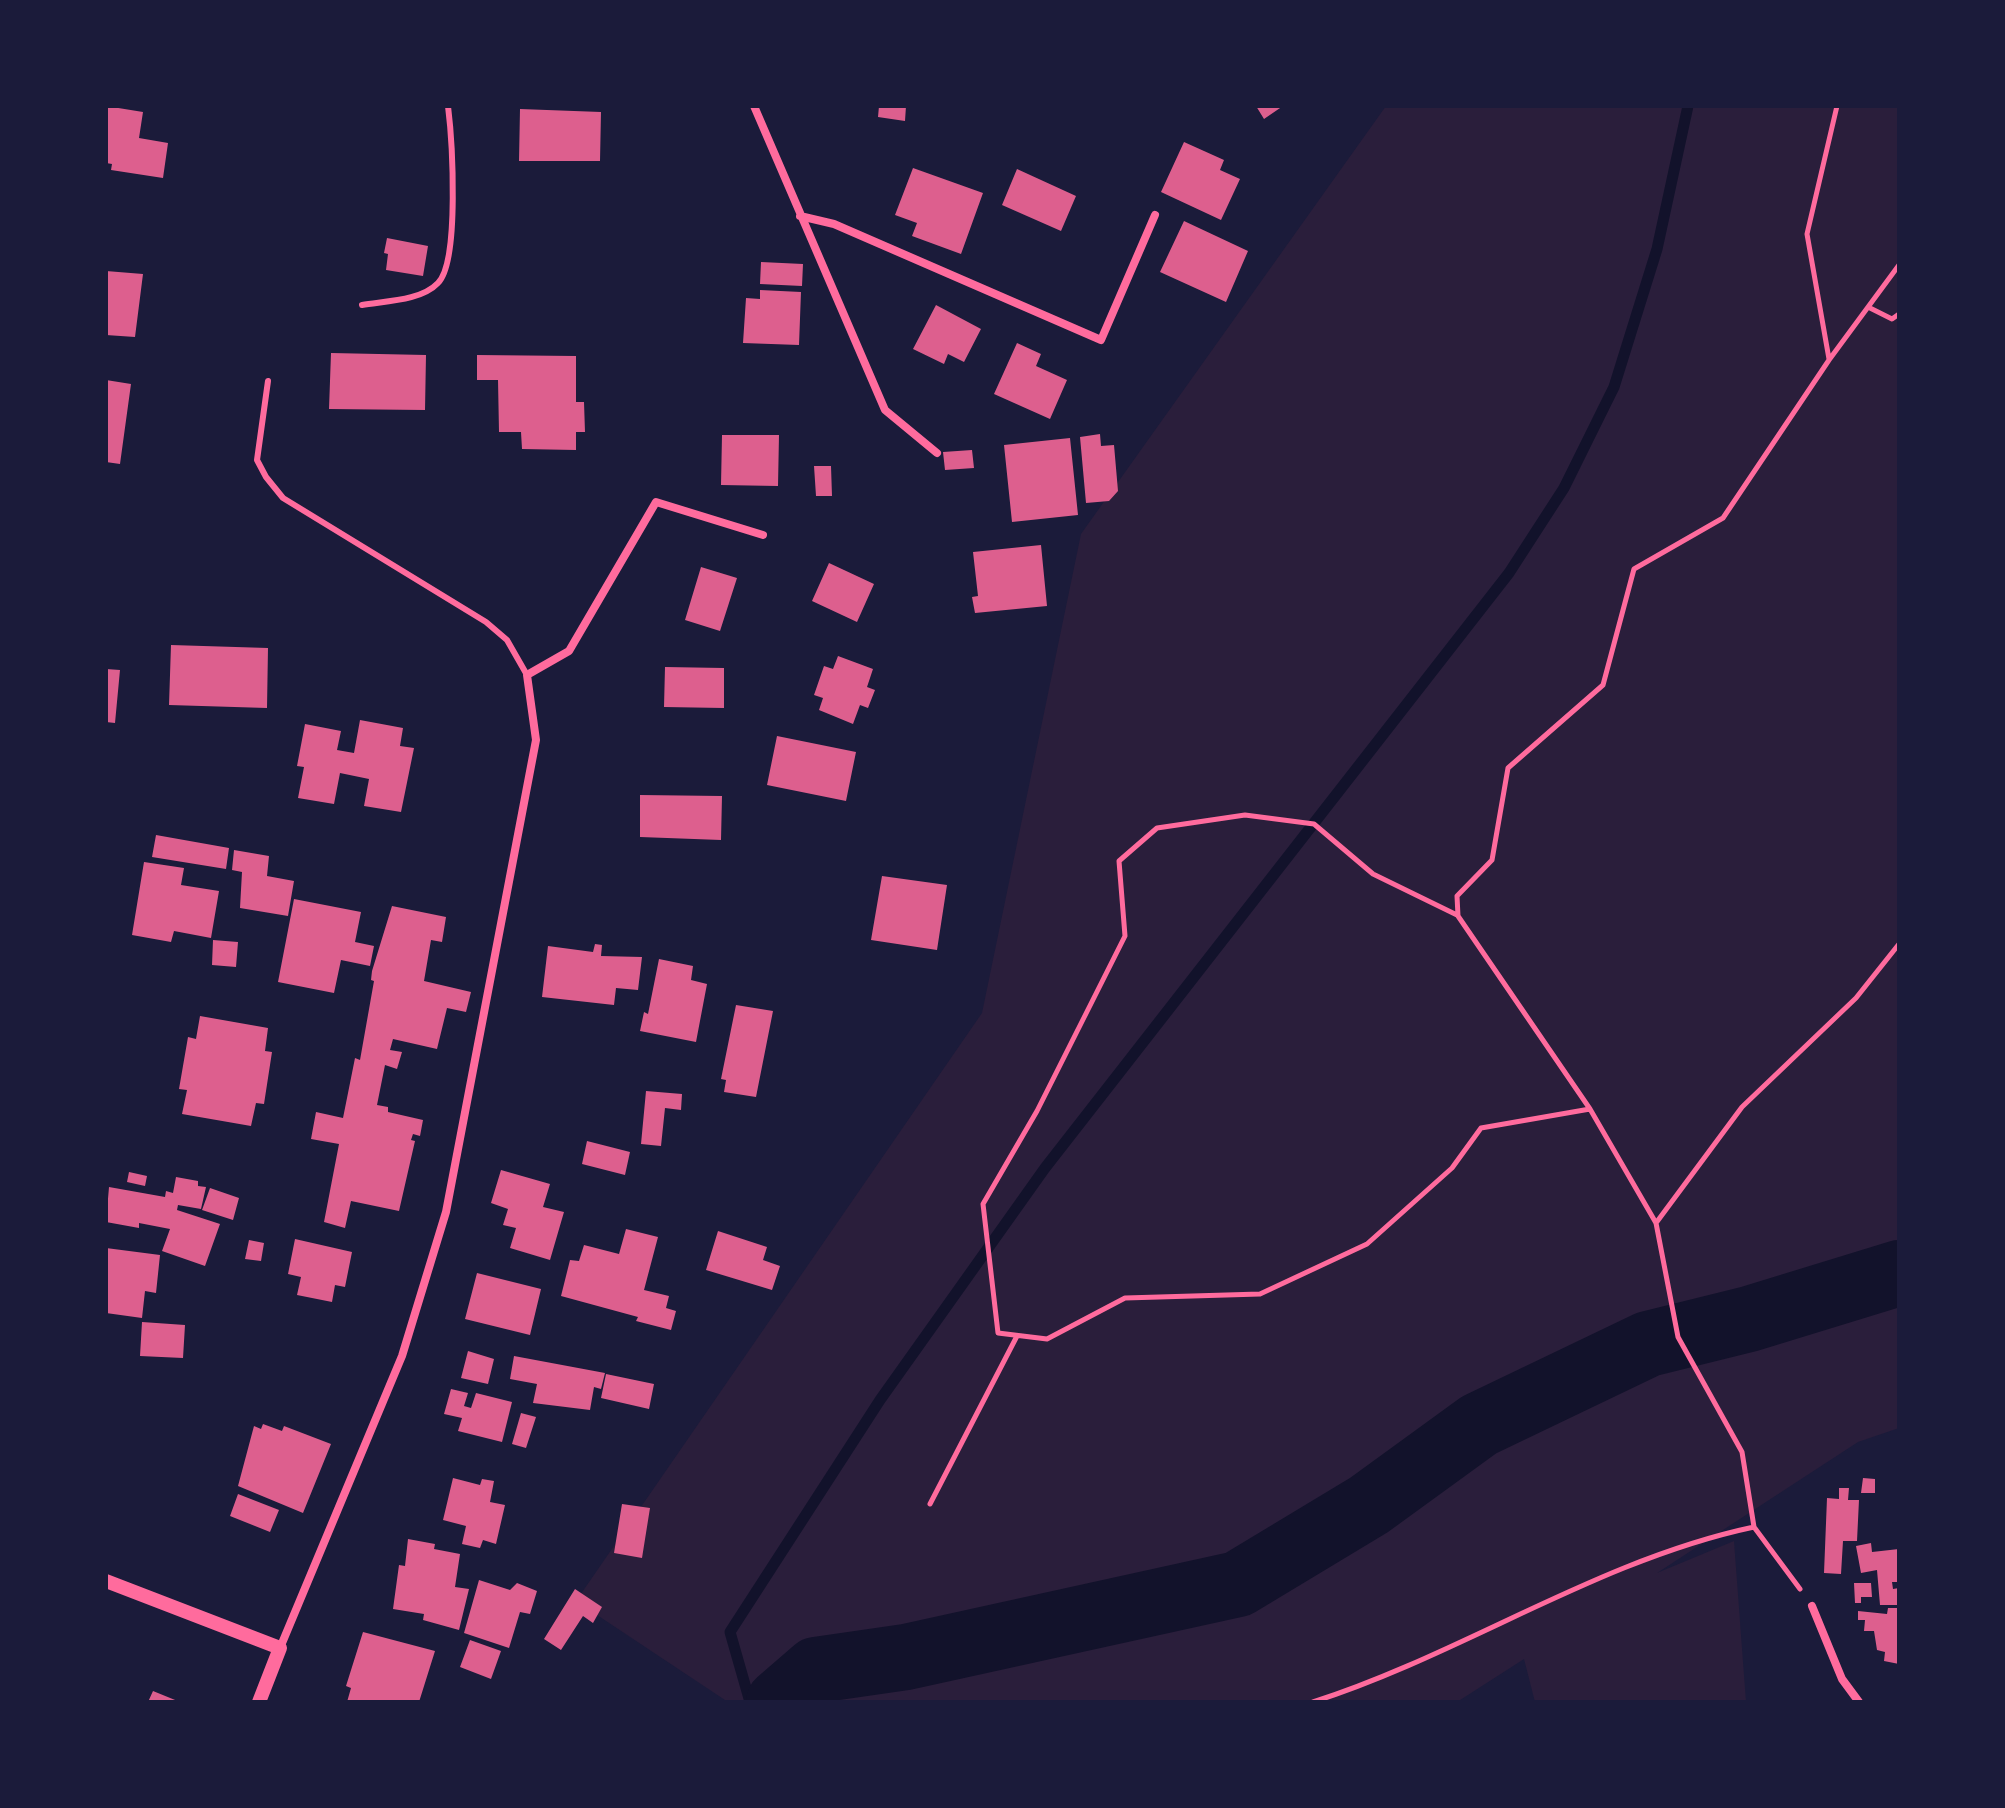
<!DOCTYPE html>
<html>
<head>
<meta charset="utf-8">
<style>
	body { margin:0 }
	#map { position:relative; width:2005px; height:1808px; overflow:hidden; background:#1b1b3a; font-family:Cabin,sans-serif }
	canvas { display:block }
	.frame { position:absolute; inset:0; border:108px solid #1b1b3a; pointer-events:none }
</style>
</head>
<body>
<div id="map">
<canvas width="2005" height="1808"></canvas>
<div class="frame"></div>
</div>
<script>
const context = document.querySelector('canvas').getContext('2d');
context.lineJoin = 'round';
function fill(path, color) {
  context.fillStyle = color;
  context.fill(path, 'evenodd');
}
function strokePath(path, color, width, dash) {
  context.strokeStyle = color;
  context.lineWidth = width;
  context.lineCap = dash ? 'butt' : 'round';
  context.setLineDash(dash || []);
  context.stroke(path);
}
const green = new Path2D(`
	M1386,106H1899V1428L1858,1442L1657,1573L1734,1541L1746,1702H1535L1524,1659L1457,1702H728L576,1601L982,1013L1081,534Z`);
const stream = new Path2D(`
	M750,1702L730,1632L880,1400L1045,1168L1509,573L1564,488L1614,387L1657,249L1688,106`);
const river = new Path2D(`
	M779,1702L816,1670L906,1657L1238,1584L1369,1505L1479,1425L1648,1344L1749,1319L1899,1273`);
const building = new Path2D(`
	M106,106L143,112L139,138L168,143L163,178L111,170L112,164L106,163Z
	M879,106H906L905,121L878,117Z
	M1256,106H1283L1264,119Z
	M520,109L601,112L600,161H519Z
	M1184,142L1224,160L1220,170L1240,179L1221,220L1161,192Z
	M913,168L983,193L961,254L912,236L917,223L895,215Z
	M1017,169L1076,196L1061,231L1002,205Z
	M1184,221L1248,251L1226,302L1160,272Z
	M387,238L428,246L423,276L386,270L388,254L384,253Z
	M761,262L803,264L802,286L760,284Z
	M106,271L143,274L135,337L106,335Z
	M760,290L801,292L799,345L743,343L746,298L760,299Z
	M936,305L981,329L964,362L948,354L944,364L913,349Z
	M1017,343L1041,354L1036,366L1067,380L1050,419L994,394Z
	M331,353L426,355L425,410L329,409Z
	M477,355L576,356V402H584L585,432H576V450L522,449L521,432H499L498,380H477Z
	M106,380L131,384L120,464L106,462Z
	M1100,434L1101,446L1114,445L1118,491L1109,501L1086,503L1080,437Z
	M722,435H779L778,486L721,485Z
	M1070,438L1078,515L1012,522L1004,445Z
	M972,450L974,468L945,470L943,452Z
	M814,466H831L832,496H816Z
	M1041,545L1047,606L975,613L972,597L978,596L973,552Z
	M829,563L874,584L857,622L812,601Z
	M701,567L737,578L720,631L685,620Z
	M171,645L268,648L267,708L169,705Z
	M838,656L873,669L867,687L875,690L868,708L860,705L853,724L819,710L823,698L814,695L824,666L833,669Z
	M665,667L724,668V708L664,707Z
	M106,669L120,670L115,723L106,722Z
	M360,720L403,728L400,746L414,748L401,812L364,806L369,779L340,773L334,804L298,798L304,767L297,766L305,724L341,731L337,750L354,753Z
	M777,736L856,752L846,801L767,785Z
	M640,795L722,796L721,840L640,837Z
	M156,835L229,848L226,869L152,857Z
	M234,850L269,856L267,876L294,881L288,916L240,908L242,872L232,870Z
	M144,862L184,868L181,885L219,891L211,938L174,931L171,942L132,935Z
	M882,876L947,885L937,950L871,940Z
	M294,899L361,912L355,942L374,946L370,966L341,960L334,993L278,982Z
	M392,906L446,917L442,942L431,940L424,981L471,992L466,1012L447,1008L437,1049L393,1039L390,1050L402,1052L397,1069L385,1065L377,1105L388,1107V1112L423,1120L420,1136L413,1134L411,1140L415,1141L399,1211L351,1201L345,1228L324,1222L339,1144L311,1139L316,1112L343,1118L355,1058L360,1060L374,981L371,980L372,971Z
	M213,940L238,942L236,967L212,965Z
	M595,944L602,945L601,956L642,957L638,990L616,988L614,1005L542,997L548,946L593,952Z
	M659,959L693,966L691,980L707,984L696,1042L640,1031L644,1012L648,1014Z
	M736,1005L773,1011L756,1097L724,1092L726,1080L721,1079Z
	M200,1016L268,1028L265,1051L272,1052L264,1104L256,1103L251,1126L182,1114L187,1090L179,1089L188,1037L196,1039Z
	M646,1091L682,1094L681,1110L665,1108L661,1146L641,1144Z
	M587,1141L630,1152L625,1175L582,1164Z
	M501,1170L550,1184L543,1207L564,1212L550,1260L510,1248L516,1228L503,1225L508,1209L491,1203Z
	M129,1172L147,1176L145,1186L127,1182Z
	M176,1177L198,1181V1186L206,1187L201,1209L178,1205L177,1210L220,1224L205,1266L162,1251L170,1229L139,1223V1228L106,1222L109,1187L165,1197L166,1191L173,1193Z
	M210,1188L239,1198L233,1220L202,1210Z
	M626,1229L658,1237L644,1290L669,1296L666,1308L676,1311L671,1330L636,1321L638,1317L561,1296L570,1260L579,1261L584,1245L619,1254Z
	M718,1231L767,1247L763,1260L780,1266L772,1290L706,1270Z
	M295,1239L352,1252L345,1287L335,1285L332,1302L297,1295L301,1277L288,1274Z
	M249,1240L264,1243L261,1261L245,1259Z
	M106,1248L160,1255L156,1293L145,1291L142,1318L106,1313Z
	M477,1273L541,1289L530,1335L465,1319Z
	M142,1322L185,1325L183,1358L140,1356Z
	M468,1351L494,1359L488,1384L461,1378Z
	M514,1356L605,1373L601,1389L594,1387L590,1410L533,1403L537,1384L510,1379Z
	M606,1374L654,1384L649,1409L601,1398Z
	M451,1389L468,1393L464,1406L471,1408L476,1393L512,1402L502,1442L458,1431L462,1418L444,1414Z
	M521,1413L536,1417L526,1448L512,1444Z
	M263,1424L282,1431L284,1426L331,1444L303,1513L238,1486L254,1426L261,1429Z
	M453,1478L480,1485L482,1479L494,1481L490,1502L505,1505L496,1544L483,1540L480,1548L462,1544L466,1526L443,1520Z
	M1863,1478L1875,1479V1493H1861Z
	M1839,1488H1849L1848,1500H1859L1857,1541H1843L1841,1574L1824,1573L1827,1498L1839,1499Z
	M238,1494L279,1510L270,1532L230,1516Z
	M622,1504L650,1508L642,1558L614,1553Z
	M408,1539L435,1544L434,1549L460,1554L455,1587L469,1589L459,1630L423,1620L424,1614L393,1609L399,1565L405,1566Z
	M1871,1543L1872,1552L1899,1549V1582H1892L1893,1589L1899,1588V1605H1880L1877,1570L1861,1573L1856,1546Z
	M479,1580L510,1590L517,1583L537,1591L530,1614L520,1612L509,1648L464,1633Z
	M1854,1583H1871L1872,1597H1861V1603H1855Z
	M575,1589L602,1607L593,1623L583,1616L561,1650L544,1639Z
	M1888,1608H1899V1664L1884,1661L1885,1652L1877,1650L1874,1631H1864L1865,1620H1858V1611L1887,1614Z
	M363,1632L435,1651L419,1702H347L351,1688L346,1686Z
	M470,1640L501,1651L491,1679L460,1667Z
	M153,1691L180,1702H148Z`);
const path = new Path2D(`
	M1870,308L1892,319L1899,314
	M1829,359L1807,234L1837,106
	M1457,915L1373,874L1314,824L1245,815L1157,828L1119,861L1125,936L1037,1111L983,1204L998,1333L1047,1339L1125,1298L1260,1294L1367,1244L1452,1168L1481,1128L1590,1109
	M1656,1223L1742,1107L1856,998L1899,944
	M930,1504L1017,1336
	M1800,1589L1754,1527L1742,1452L1678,1337L1656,1223L1590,1109L1458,916L1457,896L1492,860L1508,768L1603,685L1634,569L1723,518L1829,360L1899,265
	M1313,1702C1463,1654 1598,1560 1754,1527`);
const service = new Path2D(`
	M362,305C385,301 421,301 438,283C460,261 452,138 448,106
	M268,381L257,460L266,477L283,498L486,622L507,640L527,675`);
const minor = new Path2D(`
	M754,106L885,410L937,453
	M800,216L834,224L1101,340L1155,215
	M1812,1606L1842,1679L1859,1702
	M280,1648L402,1356L446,1212L536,740L527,675L569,651L656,502L763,535`);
const tertiary = new Path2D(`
	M106,1581L280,1648L259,1702`);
fill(green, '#2a1e3b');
strokePath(stream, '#12122b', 11);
strokePath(river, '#12122b', 66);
fill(building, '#dd5f8e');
strokePath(path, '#ff6b9d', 5);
strokePath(service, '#ff6b9d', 6);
strokePath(minor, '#ff6b9d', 8);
strokePath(tertiary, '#ff6b9d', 14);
</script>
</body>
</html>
